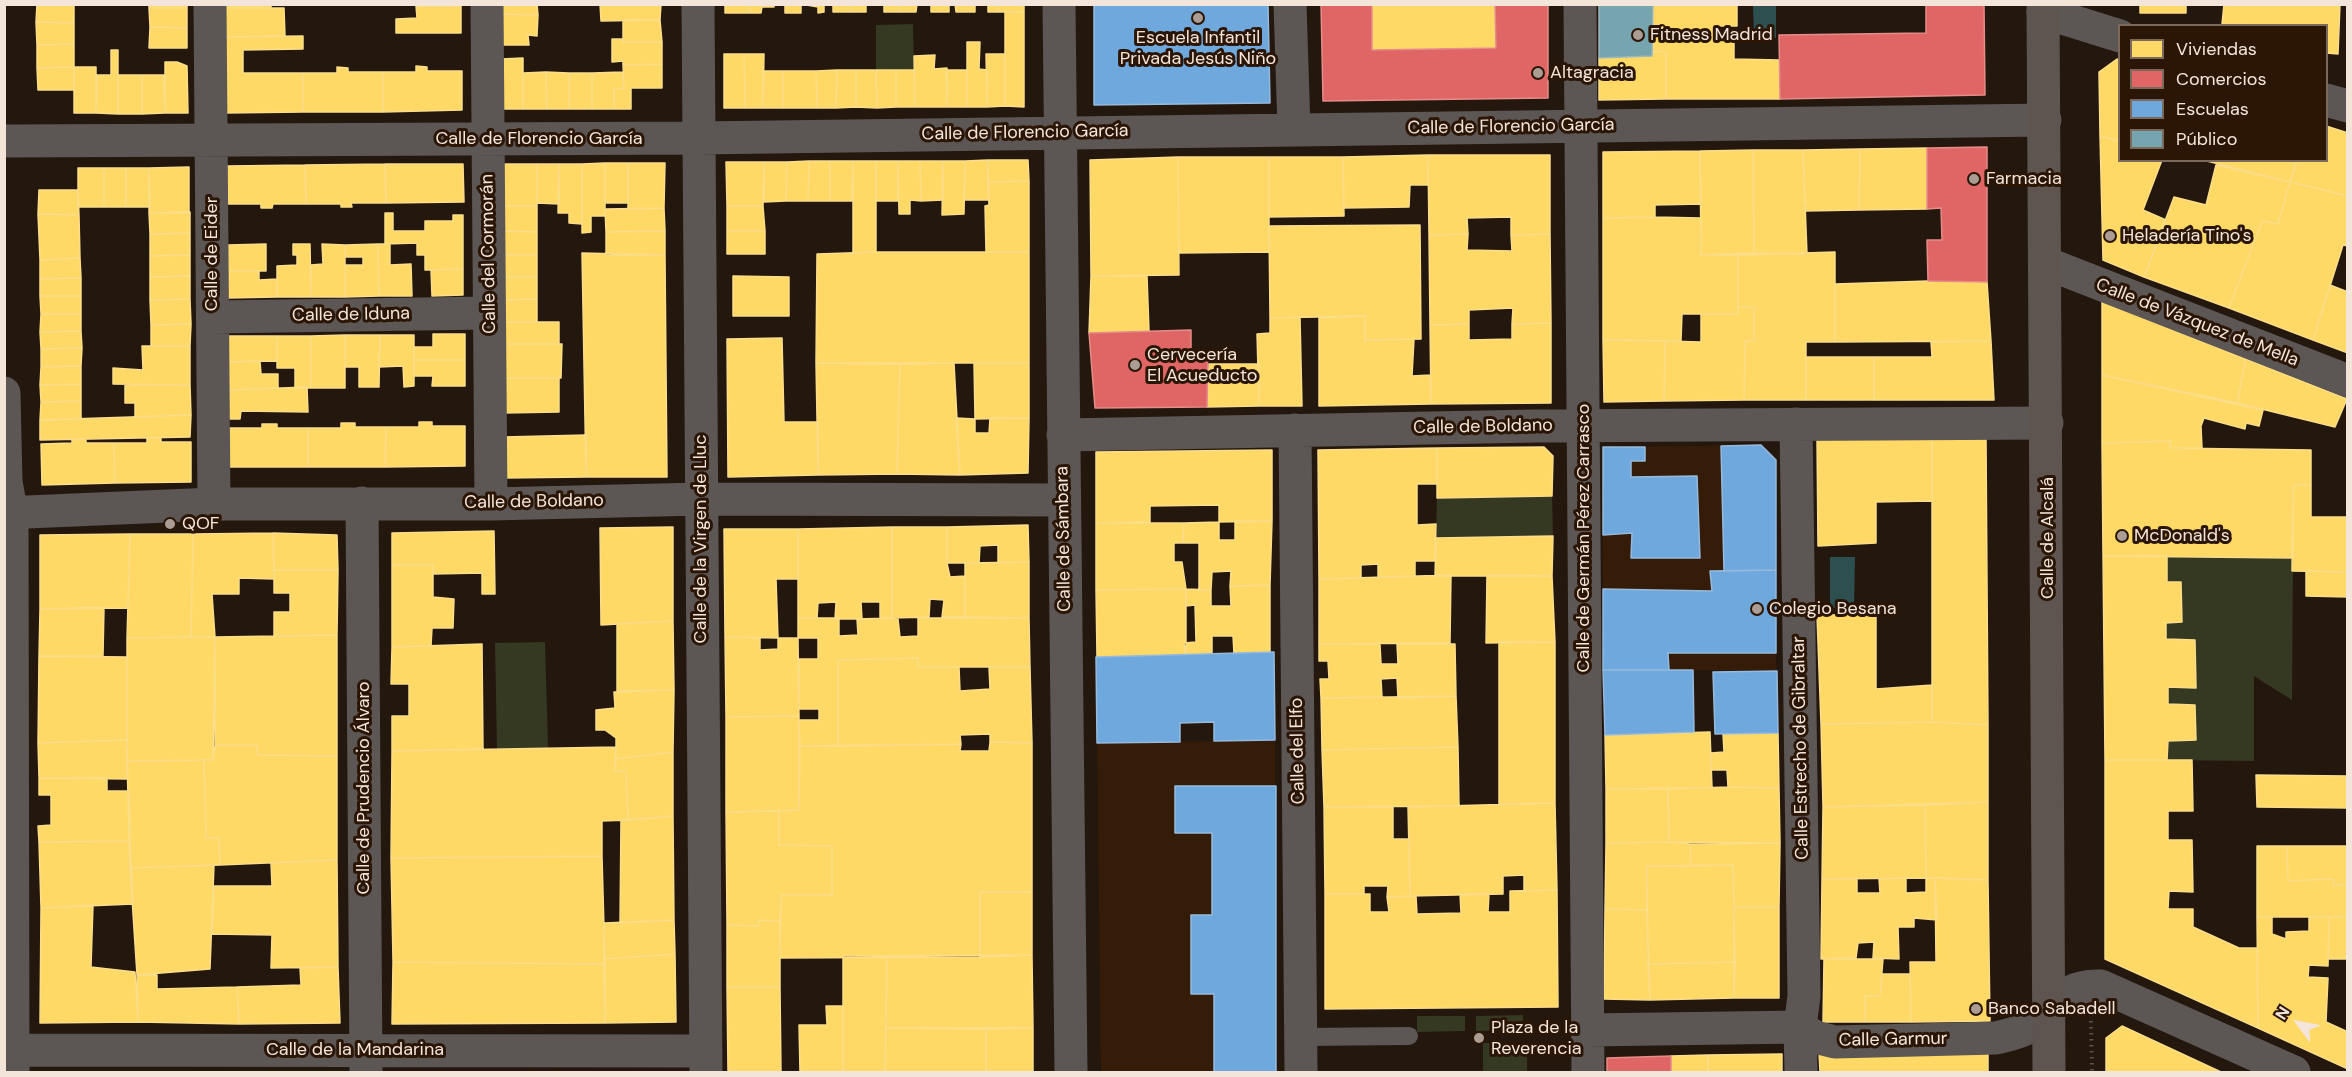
<!DOCTYPE html>
<html>
<head>
<meta charset="utf-8">
<style>
	body { margin:0 }
	#map { position:relative; width:2352px; height:1077px; overflow:hidden; background:#23170e; font-family:"DM Sans",sans-serif }
	canvas { display:block }
	.frame { position:absolute; inset:0; border:6px solid #f4e5db; pointer-events:none }
	.legend { position:absolute; left:2118px; top:24px; width:210px; height:138px; box-sizing:border-box; background:#2b1606; border:2px solid #7b695b; margin:0; padding:8px 10px; list-style:none; font-size:18px; color:#f4e5db }
	.legend li { display:flex; align-items:center; gap:12px; height:30px }
	.legend b { width:30px; border:2px solid #7b695b }
	.north { position:absolute; left:2268px; top:993px; width:60px; height:60px; -webkit-text-stroke:4px #2b1606; paint-order:stroke; rotate:302deg; font-size:16px; font-weight:700; line-height:24px; text-align:center; color:#f4e5db }
	.north::after { content:''; display:block; margin:auto; width:21px; height:27px; background:#f4e5db; clip-path:polygon(50% 0,100% 100%,50% 72%,0 100%) }
</style>
</head>
<body>
<div id="map">
<canvas width="2352" height="1077"></canvas>
<div class="frame"></div>
<ul class="legend">
<li><b style="height:16px;background:#ffd966"></b>Viviendas</li>
<li><b style="height:16px;background:#e06666"></b>Comercios</li>
<li><b style="height:16px;background:#6fa8dc"></b>Escuelas</li>
<li><b style="height:16px;background:#76a5af"></b>Público</li>
</ul>
<div class="north">N</div>
</div>
<script>
const context = document.querySelector('canvas').getContext('2d');
context.lineJoin = 'round';
function fill(path, color) {
  context.fillStyle = color;
  context.fill(path, 'evenodd');
}
function strokePath(path, color, width, dash) {
  context.strokeStyle = color;
  context.lineWidth = width;
  context.lineCap = dash ? 'butt' : 'round';
  context.setLineDash(dash || []);
  context.stroke(path);
}
function write(font, color, halo, rows, align = 'center') {
  context.font = font + ' "DM Sans",sans-serif';
  context.lineWidth = 6;
  context.setLineDash([]);
  context.textBaseline = 'middle';
  context.strokeStyle = halo;
  context.fillStyle = color;
  for (const [text, x, y, turn = 0] of rows) {
    context.save();
    context.translate(x, y);
    context.rotate((+turn || 0) * Math.PI / 180);
    context.textAlign = isNaN(turn) ? turn : align;
    if (halo) context.strokeText(text, 0, 0);
    context.fillText(text, 0, 0);
    context.restore();
  }
}
const built = new Path2D(`
	M1761,445L1776,460V670H1603V447Z
	M1275,740L1276,1072H1101L1097,743Z`);
const green = new Path2D(`
	M913,24L914,70H876V25Z
	M1552,496L1553,536L1436,538L1437,498Z
	M2167,556L2293,558L2292,700L2254,676V761L2167,760L2168,741L2196,740L2195,705L2168,704V687L2195,688L2166,639V623L2182,621L2181,582H2167Z
	M545,642L548,748L497,749L495,643Z
	M1523,1015V1030L1476,1031V1016Z
	M1417,1016H1465V1031L1417,1032Z
	M1483,1043L1527,1044V1072H1483Z`);
const water = new Path2D(`
	M1753,5H1776V38H1754Z
	M1830,557H1855L1854,608H1830Z`);
const homes = new Path2D(`
	M37,4H74V23L36,22Z
	M149,4H187V8H149Z
	M223,4H271V8H223Z
	M434,4H461V6H434Z
	M500,4H537L538,15L500,14Z
	M600,4H661L660,20L601,21Z
	M725,4H750V13H725Z
	M750,4H774V7H762L761,13H750Z
	M785,4H801V13H785Z
	M801,4H824V12L818,13V7Z
	M833,4H851V12H833Z
	M851,4H866V12H851Z
	M884,4H899V12H884Z
	M899,4H917L916,12H899Z
	M931,4H949V12H931Z
	M955,4H975V12H956Z
	M988,4H998V12H988Z
	M998,4H1024V12H998Z
	M1372,4H1495L1496,48L1372,50Z
	M1653,4H1737V26H1718V36L1734,35V59L1779,60L1780,99H1666V52L1653,51Z
	M2140,4H2186V13H2140Z
	M2224,4H2340L2338,54L2326,53V26L2222,24Z
	M416,6H461V33H396V19L417,18Z
	M149,8H187V28L150,27Z
	M223,8H284L285,36L224,37Z
	M1005,12H1024V107L1005,106Z
	M500,14L538,15L537,36L528,35L529,45H500Z
	M623,20H660L662,42H623Z
	M36,22L74,23V44L37,45Z
	M150,27L187,28V48H149Z
	M303,36V49L243,50V73H303V112L225,113L224,37Z
	M612,39H624L623,42H662V64L623,65V61L612,62Z
	M967,42H980L979,69L987,70V107H967Z
	M74,44V67L37,68V45Z
	M111,50H118V114L96,113L97,75H111Z
	M1653,51L1666,52V99L1599,100V58L1652,56Z
	M724,54H744L745,108H724Z
	M744,54H764L763,108H745Z
	M986,54H1005V106L987,107Z
	M935,55L934,69L947,68V107H915L914,56Z
	M523,58V109H501V59Z
	M2117,59L2120,60V141L2100,136L2099,72Z
	M165,62H177L187,66L188,113H165Z
	M662,64V88H631V109H614V89L624,88L623,65Z
	M416,66L427,67V71H462V110L383,112V72H416Z
	M74,67H96V113H74Z
	M74,67V90H38L37,68Z
	M337,67L348,68V72H383V112H303V73H337Z
	M837,70H856V107L836,108Z
	M837,70L836,108H817L816,71Z
	M856,70H876L877,108L856,107Z
	M876,70H896V107L877,108Z
	M896,70H914L915,107H896Z
	M946,70H967V107H947Z
	M763,71H783V108H763Z
	M783,71H816L817,108H783Z
	M546,72L569,73V109H547Z
	M546,72L547,109H523V73Z
	M623,72L624,88L614,89V109H592V73Z
	M569,73H592V109H569Z
	M118,75H142V114H118Z
	M142,75H164L165,113L142,114Z
	M2326,126L2348,133V196L2290,182L2297,160H2326Z
	M2100,136L2120,141V160H2162L2143,210L2166,220L2144,277L2103,260Z
	M1927,148V209L1859,210L1860,149Z
	M1860,149L1859,210L1805,211L1803,150Z
	M1753,150H1803L1807,254L1754,253Z
	M1753,150L1754,253L1701,255L1700,151Z
	M1700,151L1701,204L1655,205V217L1603,218V152Z
	M1428,155V185H1410L1409,207L1344,208L1343,157Z
	M1428,155H1550V234L1511,235V217L1467,218L1468,234L1429,235Z
	M1178,157L1179,275L1091,276L1090,160Z
	M1178,157H1269V252L1179,253Z
	M1269,157H1343L1344,216L1269,217Z
	M988,160H1028L1029,181L988,182Z
	M988,160L989,200H964L965,161Z
	M2203,160H2297L2290,182Z
	M809,161L808,201H786L787,162Z
	M809,161H830V201H808Z
	M830,161H853L852,201H830Z
	M853,161H876V252L853,253Z
	M876,161H898V201H876Z
	M898,161H920L921,201L910,200V214H899Z
	M920,161H943V200L921,201Z
	M943,161H965L964,214L942,215Z
	M726,162H764L763,206H727Z
	M764,162H787L786,201L764,202Z
	M605,163V216H591V232L582,233V164Z
	M605,163H628V203H605Z
	M628,163H665L664,208L628,209Z
	M385,164H463L464,202L386,203Z
	M385,164L386,203H351L352,207H341V204H306L305,165Z
	M503,164H537V206H502Z
	M537,164H559V204L537,203Z
	M559,164H582V224L569,223V213H558Z
	M305,165L306,204H273L272,208H261V204H228L227,166Z
	M2216,165L2290,182L2278,224L2262,221L2229,308L2144,277L2174,197L2206,205Z
	M189,167V213H149V168Z
	M78,168H104V207H78Z
	M104,168H126V207H104Z
	M126,168H149L150,207H126Z
	M1029,181V252H986L985,206L989,205L988,182Z
	M2290,182L2348,196V246L2343,245L2313,340L2229,308L2262,221L2278,224Z
	M39,190H78L79,215L38,214Z
	M502,206H537V232L502,231Z
	M727,206H763L765,231H727Z
	M664,208L665,231L606,232L605,209Z
	M190,212V233L150,234L149,213Z
	M385,213H393V231H425V221H453V215H463V269L425,270V255H417V243L385,244Z
	M38,214L79,215L80,258L40,260Z
	M1655,217L1701,218V255H1738V314H1682L1681,341L1603,340V218Z
	M1420,225L1421,339L1365,340V316L1270,318L1269,226Z
	M502,231L537,232V255H503Z
	M665,231V255H606V232Z
	M727,231H765V254H727Z
	M190,233V255L150,256V234Z
	M1468,234L1467,250L1512,251L1511,235L1550,234L1551,323L1512,324L1513,308L1469,310V324L1430,325L1429,235Z
	M266,244V271H228V245Z
	M293,244H310L311,297H277V266L297,265V255H293Z
	M322,244L345,245V297H311V265L323,264Z
	M378,244H390V265L411,264L412,296H379Z
	M378,244L379,296L345,297V265H363V257H345V245Z
	M876,252H1029V363H816L817,254Z
	M1835,252V342H1806V400H1744L1745,341H1754V307H1738V255Z
	M582,253L665,255L667,477H586Z
	M190,255V276L150,277V256Z
	M503,255H537V277H502Z
	M80,258L81,278L40,279V260Z
	M463,269V295L432,296L431,270Z
	M228,271H259V280L277,279V297L228,298Z
	M190,276V299L150,300V277Z
	M733,276L789,277V316H733Z
	M1091,276H1147L1149,331L1089,333Z
	M502,277H537V299L503,300Z
	M81,278V296H40V279Z
	M1928,281L1987,282L1991,341L1835,342V284Z
	M2330,285L2348,292V353L2313,340Z
	M40,296H81V314H41Z
	M190,299L191,324L151,325L150,300Z
	M537,299V322H503V300Z
	M2102,301L2246,359L2237,403L2102,375Z
	M1738,307H1754V341H1745L1744,400L1664,401L1665,341L1701,342V314H1738Z
	M41,314H81V331L40,332Z
	M1365,316V340L1414,339L1412,376L1430,375L1431,404L1319,406V318Z
	M1300,317L1302,406H1259L1257,334L1270,333V318Z
	M503,322H559V344H503Z
	M1551,323V403L1431,404L1430,325L1469,324V340L1512,339V324Z
	M191,324L190,346H151V325Z
	M81,331L82,348L41,349L40,332Z
	M433,334H465V360H414V347H433Z
	M345,335H380L379,387H359V367H345Z
	M345,335V388H311V336Z
	M380,335H414V386L404,387L403,366L379,367Z
	M227,336H277V361L228,362Z
	M277,336H311V388H295V368H277Z
	M782,338L784,422H818V475L728,477L727,339Z
	M1603,340L1665,341L1664,401L1604,402Z
	M1991,341L1994,400H1874V357H1932L1931,342Z
	M503,344H562L561,378H503Z
	M142,346H190V385L113,384V368L143,370Z
	M82,348L81,366L41,367V349Z
	M1806,357H1874V400H1806Z
	M2246,359L2347,399L2335,427L2237,403Z
	M414,360H465V386H432L433,376H414Z
	M260,361L261,374H278V388L229,390L228,362Z
	M816,363L900,364L897,474L818,475Z
	M954,363L960,475L897,474L900,364Z
	M974,363H1029V418L975,419Z
	M1209,364H1259V406L1207,407Z
	M81,366V384L40,385L41,367Z
	M2102,375L2263,410L2259,426L2246,423L2245,429L2204,418L2201,426L2202,448H2170V441L2102,443Z
	M503,378H559V412L503,413Z
	M81,384V401L41,402L40,385Z
	M125,385H190L191,415L135,417V403H125Z
	M307,387L308,412L241,411L240,419H228L229,390Z
	M81,401V419L40,420L41,402Z
	M191,415L190,437L40,440V420Z
	M956,418L975,419V433H989L990,418H1029L1028,473L960,475Z
	M419,422H432V426H465V466L385,467L386,427H419Z
	M341,423H355V427H386L385,467H308V428H341Z
	M262,424H277V428H308V467H229V428H262Z
	M586,435V477L504,478L503,437Z
	M147,438H161V442H191V482L115,483L114,443H147Z
	M1986,438L1988,725L1932,722V439Z
	M86,439V443H114L115,483L42,485L41,444L72,443V440Z
	M1817,439H1932V501L1876,502V543L1818,546Z
	M2170,441V448L2311,450V485H2293V558L2103,556L2102,443Z
	M1544,447L1553,456L1552,496L1437,498V448Z
	M1437,448V484H1417V525L1436,524L1435,561H1415V576L1378,577V564L1361,565V578L1319,579L1318,450Z
	M1272,450V521L1219,522V505L1150,506V522L1096,523V452Z
	M2293,485H2311V517H2348V572L2292,571Z
	M1235,521H1272L1270,585L1230,586L1231,571L1212,572L1211,590H1199V543H1183L1184,523L1219,522V540H1235Z
	M1096,523H1184L1183,543H1174V562H1182L1186,589L1096,590Z
	M1028,525L1029,562L998,563V545L980,546L979,563H947V527Z
	M673,527V621L601,625L600,528Z
	M892,527V618H880V602H861L862,619H835L836,602L818,603L817,618H798V529Z
	M892,527H947V563L950,577L965,576V617H942L944,600L930,599L929,617L892,618Z
	M724,529H798V579H776L778,638L725,637Z
	M494,531L495,594H482V573L433,574V565H392V533Z
	M273,533L274,579L239,578V594H212L215,637H191L193,534Z
	M273,533L337,535L338,570H274Z
	M130,534H193L191,637L127,638Z
	M130,534L128,608L40,609V535Z
	M1553,536L1552,576H1435L1436,538Z
	M2103,556H2167V582H2181L2182,622L2166,623V639L2195,640L2196,688L2168,687V704L2195,705L2196,740L2168,741L2167,760H2105Z
	M1029,562V618L965,617V563Z
	M392,565H433V597L454,599L453,628H432L431,646L392,647Z
	M274,570H338L337,635L274,636V612H290V593H274Z
	M2306,571L2348,572V597L2306,596Z
	M1451,575L1450,643L1319,644V579Z
	M1487,575L1552,576L1555,642L1486,643Z
	M1270,585V653L1234,654L1233,636H1212V653L1186,656L1184,643L1196,642L1195,605L1186,606V589L1211,590V606H1231L1230,586Z
	M1186,589V656L1097,657L1096,590Z
	M83,608H104L103,656H39L40,609Z
	M1876,612V689L1932,685V722L1821,724L1817,616Z
	M798,618H839V636L858,635L857,619L892,618L898,619L900,637L918,636V618H1029L1030,667H918V658L838,660V746H800L799,720H819V709H799V659H818V638H798Z
	M673,621L674,690L617,691V624Z
	M337,635V756L257,755V745H215V637Z
	M215,637L213,760L127,761V638Z
	M725,637L760,638V650L778,649V638H798L799,716L726,717Z
	M1499,642H1555V803L1499,804Z
	M482,644L483,749L392,751V716H409V684H391L392,647Z
	M1319,644H1380L1381,664H1398L1397,644H1455L1456,696L1398,698L1397,678L1381,679L1382,697L1321,698L1320,679H1329L1328,661H1319Z
	M39,656L127,657V740L38,743Z
	M918,658V667H959L960,691L990,689L989,667H1030L1032,743L990,742V734L960,735L961,744L838,746V660Z
	M674,690L673,752L616,759V738L605,730H596V710L615,708L614,692Z
	M1456,696L1458,747L1322,750L1321,698Z
	M799,716V810L726,812V717Z
	M1932,722L1988,725V802L1823,807L1821,724Z
	M1710,732L1712,788L1606,789L1605,735Z
	M1778,733L1779,788L1728,787L1727,770H1711V753L1724,752L1723,734Z
	M127,740L128,779L39,778L38,743Z
	M990,742L1032,743V892H980V957L780,958L781,895H832V846L779,845V811L799,810L800,746L961,744L960,751H989Z
	M215,745H257V755L337,756V860L220,865L219,838H206L204,760H213Z
	M616,747L615,771H626L628,820L602,821V856L391,858L392,751Z
	M1458,747L1459,806L1324,807L1322,750Z
	M673,752V816L628,820L626,771H615L616,759Z
	M204,760L206,838H219L220,865L130,868L127,761Z
	M2105,760H2192L2193,811H2168V840H2192L2193,892L2169,891L2168,909H2193V927L2239,948H2257L2258,1028L2105,959Z
	M2256,775L2348,776V808L2257,807Z
	M39,778H107V791H129L130,841L39,842L38,826L51,825V795H39Z
	M1728,787L1779,788L1780,843L1669,842L1668,789Z
	M1606,789H1668L1669,842L1606,843Z
	M1988,802V880L1926,878L1925,805Z
	M1555,803L1557,890L1524,891V875L1503,876V894L1410,896L1408,807Z
	M1925,805L1926,878L1822,879L1823,807Z
	M1324,807H1393V839H1409L1410,896L1387,897L1388,886H1364V894H1325Z
	M779,811V845L832,846V895H781L780,921L759,920V926L727,925L726,812Z
	M673,816L674,920L620,923L621,820Z
	M130,841L133,904L41,908L39,842Z
	M1669,842L1690,844L1691,866H1647V910L1605,909L1606,843Z
	M1780,843L1779,907H1734L1733,865L1691,866L1690,844Z
	M2257,846H2287L2288,881L2333,879L2334,885H2348V917H2257Z
	M2287,846H2348V885H2334L2333,879L2288,881Z
	M602,856L605,964L393,962L391,858Z
	M337,860L338,967L271,968L272,935L212,934L214,886H272L271,863Z
	M214,865L210,969L137,975L130,868Z
	M1733,865L1735,962L1648,964L1647,866Z
	M1906,878V893L1926,892V878H1935L1937,920L1914,918V927H1898L1899,959L1873,958L1874,942L1858,943L1856,958L1821,959L1822,879H1857V893H1880L1879,879Z
	M1935,878L1988,880L1990,1021L1911,1022L1910,962H1936Z
	M1557,890L1558,1007L1325,1009V894H1370V912H1389L1387,897L1416,896L1417,914L1461,913L1460,894H1489L1488,912H1510V891Z
	M980,892H1032V955L980,957Z
	M93,905L91,967L135,972L138,1022L40,1023L41,908Z
	M1734,907H1779V998H1734Z
	M1605,909L1647,910L1650,1000L1604,999Z
	M2257,917H2272V934L2286,939V932L2309,931V917H2329L2328,966L2309,965L2308,977L2328,978L2326,1022L2348,1032V1069L2258,1028Z
	M2329,917H2348V959H2328Z
	M674,920L675,954L604,959V923Z
	M759,920L780,921V987H727V925L759,926Z
	M675,954L676,1022L605,1023L604,959Z
	M1032,955L1033,1028H886L887,956Z
	M843,956H887L885,1072H843Z
	M1824,959H1883L1880,996H1865V1022H1823Z
	M393,962L605,964V1023L392,1024Z
	M1735,962L1734,998L1650,1000L1648,964Z
	M338,967L340,1023L239,1024L237,987L301,985L300,968Z
	M1882,974H1910L1911,1022H1865V996H1880Z
	M137,975H157V989L237,987L239,1024L138,1022Z
	M727,987H780L781,1072H728Z
	M826,1006H843V1072H800L799,1025H827Z
	M2122,1026L2221,1072H2106V1038Z
	M886,1028L986,1029V1072H885Z
	M1033,1028V1072H986V1029Z
	M1988,1051V1072H1820L1819,1053Z
	M1782,1054V1072H1708V1055Z
	M1708,1055V1072H1671V1056Z`);
const shops = new Path2D(`
	M1321,4H1372V50L1496,48L1495,4H1548V98L1323,101Z
	M1926,4H1984L1985,95L1780,99L1779,35L1926,33Z
	M1987,147V282L1928,281L1927,240H1942L1941,208L1927,209V148Z
	M1191,330V353L1208,355L1207,407L1095,408L1089,333Z
	M1671,1056V1072H1607V1058Z`);
const schools = new Path2D(`
	M1094,4H1268L1270,103L1094,105Z
	M1761,445L1776,460V570L1724,571L1721,446Z
	M1603,447H1645V461H1631V477L1697,476L1700,558H1631L1632,533L1603,535Z
	M1776,570V653H1668L1669,670H1603V589L1712,591L1710,571Z
	M1274,652L1275,740L1214,741V722L1180,723V742L1097,743L1096,657Z
	M1603,670H1693L1694,732L1605,735Z
	M1777,671L1778,733L1715,734L1713,672Z
	M1175,786H1276V1072H1214V994H1191V915H1212V833H1175Z`);
const public = new Path2D(`
	M1599,4H1653L1652,56L1599,58Z`);
const path = new Path2D(`
	M2091,1021L2092,1072`);
const lane = new Path2D(`
	M1301,1037L1409,1036`);
const street = new Path2D(`
	M210,4L214,504
	M487,4L491,504
	M698,4L706,1072
	M1059,4L1071,1072
	M1290,4L1294,129
	M1580,4L1588,1072
	M2043,12L2120,36
	M2326,100L2348,106
	M4,141L698,138L2045,120
	M2046,263L2348,381
	M213,317L489,313
	M4,393L6,482L12,514L13,1071
	M1796,424L1804,996L1800,1027L1801,1072
	M1295,430L1301,1072
	M1063,435L1536,426L2047,423
	M362,503L366,1072
	M4,513L214,504H491L701,499L1064,500
	M1587,1030L1800,1027L1815,1037L1835,1042L1996,1038C2008,1035 2020,1033 2031,1026C2059,1007 2062,984 2101,986L2294,1072
	M4,1050L706,1051`);
const primary = new Path2D(`
	M2043,4L2049,1072`);
const markers = [
	[1198,18,6,"#ab9d93"],
	[1638,35,6,"#ab9d93"],
	[1538,73,6,"#ab9d93"],
	[1974,179,6,"#ab9d93"],
	[2110,236,6,"#ab9d93"],
	[1135,365,6,"#ab9d93"],
	[170,524,6,"#ab9d93"],
	[2122,536,6,"#ab9d93"],
	[1757,609,6,"#ab9d93"],
	[1976,1009,6,"#ab9d93"],
	[1479,1038,6,"#ab9d93"]
];
const poiNames = [
	["Fitness Madrid",1650,35],
	["Escuela Infantil",1198,38,"center"],
	["Privada Jesús Niño",1198,59,"center"],
	["Altagracia",1550,73],
	["Farmacia",1986,179],
	["Heladería Tino's",2122,236],
	["Cervecería",1147,355],
	["El Acueducto",1147,376],
	["QOF",182,524],
	["McDonald's",2134,536],
	["Colegio Besana",1769,609],
	["Banco Sabadell",1988,1009],
	["Plaza de la",1491,1028],
	["Reverencia",1491,1049]
];
const streetNames = [
	["Calle de Florencio García",1511,127,-1],
	["Calle de Florencio García",1025,133,-1],
	["Calle de Florencio García",539,139],
	["Calle de Eider",212,254,-90],
	["Calle del Cormorán",489,254,-91],
	["Calle de Iduna",351,315,-1],
	["Calle de Vázquez de Mella",2197,323,21],
	["Calle de Boldano",1483,427,-1],
	["Calle de Boldano",534,502,-1],
	["Calle de Germán Pérez Carrasco",1584,538,-90],
	["Calle de Alcalá",2048,538,-90],
	["Calle de la Virgen de Lluc",701,539,-90],
	["Calle de Sámbara",1064,539,-91],
	["Calle Estrecho de Gibraltar",1801,748,-91],
	["Calle del Elfo",1298,751,-91],
	["Calle de Prudencio Álvaro",364,788,-90],
	["Calle Garmur",1893,1040,-1],
	["Calle de la Mandarina",355,1050]
];
fill(built, '#351c08');
fill(green, '#363922');
fill(water, '#2d4f4f');
fill(homes, '#ffd966');
strokePath(homes, '#fcdd89', 1.5);
fill(shops, '#e06666');
strokePath(shops, '#e68c89', 1.5);
fill(schools, '#6fa8dc');
strokePath(schools, '#97badc', 1.5);
fill(public, '#76a5af');
strokePath(public, '#9cb8bc', 1.5);
strokePath(path, '#5b534f', 4, [1.5, 4.5]);
strokePath(lane, '#5c5654', 18);
strokePath(street, '#5c5654', 33);
strokePath(primary, '#5e5551', 33);
for (const [x, y, r, color] of markers) {
  const dot = new Path2D();
  dot.arc(x, y, r, 0, 2 * Math.PI);
  context.fillStyle = color;
  context.fill(dot);
  strokePath(dot, '#2b1606', 2);
}
write('18px', '#f4e5db', '#2b1606', poiNames, 'left');
write('18px', '#f4e5db', '#2b1606', streetNames);
</script>
</body>
</html>
